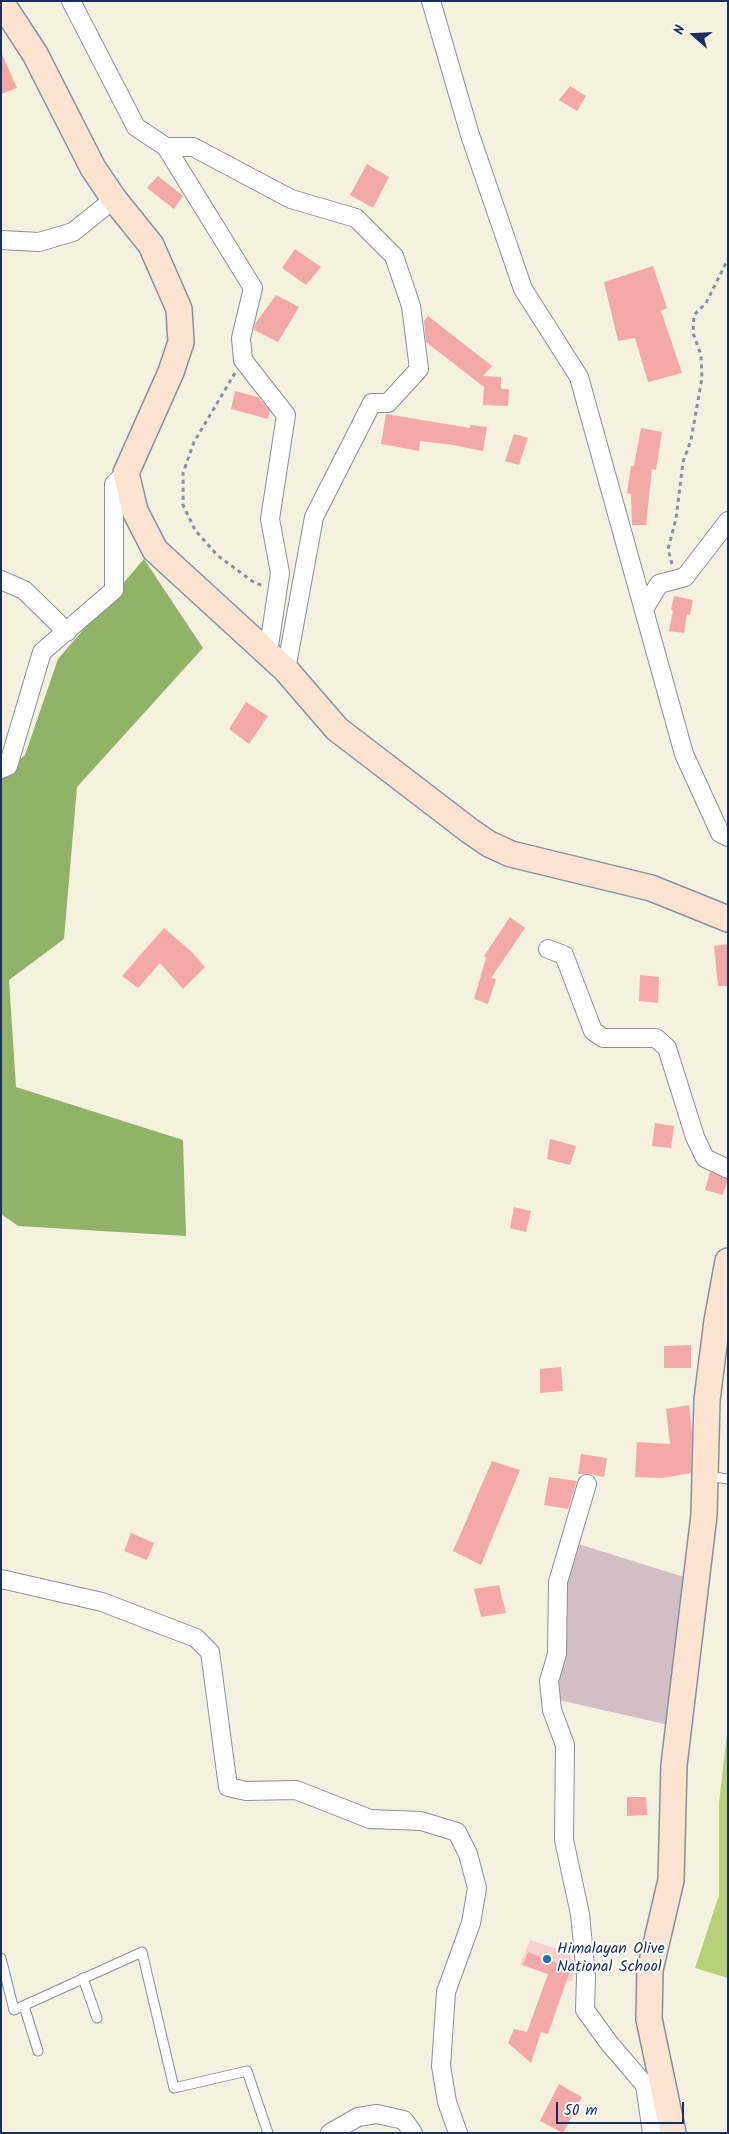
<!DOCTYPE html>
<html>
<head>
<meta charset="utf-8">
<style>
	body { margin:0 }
	#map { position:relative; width:729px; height:2134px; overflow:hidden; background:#f4f1df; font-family:Kalam,sans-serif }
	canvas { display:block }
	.frame { position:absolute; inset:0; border:2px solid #1b2f5e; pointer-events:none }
	.north { position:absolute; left:669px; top:10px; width:50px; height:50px; -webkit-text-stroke:4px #fff; paint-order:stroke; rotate:289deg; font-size:14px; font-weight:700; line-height:20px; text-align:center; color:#1b2f5e }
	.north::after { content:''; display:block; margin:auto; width:18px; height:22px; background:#1b2f5e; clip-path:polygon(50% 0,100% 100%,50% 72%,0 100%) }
	.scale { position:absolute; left:556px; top:2102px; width:128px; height:22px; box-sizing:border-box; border:2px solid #1b2f5e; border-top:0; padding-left:6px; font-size:15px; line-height:18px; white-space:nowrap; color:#1b2f5e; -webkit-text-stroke:4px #fff; paint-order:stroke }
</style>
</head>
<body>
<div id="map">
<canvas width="729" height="2134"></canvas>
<div class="frame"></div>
<div class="north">N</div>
<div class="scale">50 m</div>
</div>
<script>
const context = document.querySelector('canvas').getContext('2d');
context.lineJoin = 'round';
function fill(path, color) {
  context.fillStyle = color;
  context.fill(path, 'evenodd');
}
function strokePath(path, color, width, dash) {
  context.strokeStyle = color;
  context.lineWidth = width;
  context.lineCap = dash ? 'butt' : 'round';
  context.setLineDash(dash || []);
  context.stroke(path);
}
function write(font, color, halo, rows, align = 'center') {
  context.font = font + ' Kalam,sans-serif';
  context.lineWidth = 4;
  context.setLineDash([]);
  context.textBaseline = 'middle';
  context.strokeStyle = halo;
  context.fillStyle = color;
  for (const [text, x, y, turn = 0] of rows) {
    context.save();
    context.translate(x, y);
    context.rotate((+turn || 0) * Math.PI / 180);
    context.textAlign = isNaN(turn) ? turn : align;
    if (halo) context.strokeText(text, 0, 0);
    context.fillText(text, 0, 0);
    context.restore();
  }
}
const built = new Path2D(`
	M530,1940L570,1953L573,1982L520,1965Z`);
const industrial = new Path2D(`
	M572,1542L687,1578L669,1725L559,1700L555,1615Z`);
const green = new Path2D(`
	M728,1725V1978L695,1968L719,1895V1803Z`);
const forest = new Path2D(`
	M144,559L203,648L77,787L64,939L9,980L16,1087L183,1140L186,1236L18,1226L1,1214V775L25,755L58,659Z`);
const building = new Path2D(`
	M1,52L17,88L1,94Z
	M570,86L586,96L577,111L559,100Z
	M367,164L389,177L373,208L350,195Z
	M158,176L183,196L174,209L147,188Z
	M295,249L321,267L306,285L282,268Z
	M653,266L667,308L661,311L682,373L648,382L635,338L618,341L604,282Z
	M276,295L299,307L278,342L254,330L255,324Z
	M428,316L492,366L483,376L501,377V389H509L508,406L483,405L484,387L426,342L424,321Z
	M235,391L258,397L270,411L268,419L231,409Z
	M386,414L470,428V425L487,427L483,451L453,445L420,441L419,451L381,444Z
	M641,428L662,432L656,470L652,469L646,525H632L631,494L627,493L631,466H634Z
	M514,434L528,438L519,465L505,461Z
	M674,596L693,600L690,615L687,614L684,633L669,631L673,611L671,610Z
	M246,702L268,716L249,744L229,729Z
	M510,917L525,928L491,978L496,979L488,1004L474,999L486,958L484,956Z
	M164,928L192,952L205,967L183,989L160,963L138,988L122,976Z
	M728,944V986H718L714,946Z
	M640,975L659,977L658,1003L639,1001Z
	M655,1123L674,1126L671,1148L652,1146Z
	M550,1139L576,1146L570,1165L547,1159Z
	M710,1172L728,1179L723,1195L705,1190Z
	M514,1207L531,1211L526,1232L510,1228Z
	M691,1345V1368H664V1346Z
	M561,1367L563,1391L540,1393V1369Z
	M689,1405L692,1432L691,1473L663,1478L635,1477L637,1442L670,1444L666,1409Z
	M581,1454L607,1458L604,1477L590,1474H578Z
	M492,1461L520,1470L481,1565L453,1551Z
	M549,1477L577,1481L568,1509L544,1505Z
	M131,1533L154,1543L147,1560L124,1551Z
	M499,1585L506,1613L481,1617L474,1589Z
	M627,1797H646L647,1815L627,1816Z
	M528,1952L571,1968L548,2034L541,2032L531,2063L508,2043L514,2029L527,2032L548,1974L523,1965Z
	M559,2084L582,2097L563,2133L540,2121Z`);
const path = new Path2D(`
	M235,373L194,442L183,473V505L195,530L217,555L252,581L263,586
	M672,564L668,549L676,519L683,462L691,440L702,378L701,355L693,333L694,315L706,303L728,259`);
const lane = new Path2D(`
	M706,1476L728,1479
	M1,1958L14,2010L142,1952L174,2088L247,2071L268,2133
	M83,1978L97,2018
	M24,2006L38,2051`);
const street = new Path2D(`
	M71,1L136,127L166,147L253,288L241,338L243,360L286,415L270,519L280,573L268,653
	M431,1L470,135L523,289L579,377L684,754L720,833L728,837
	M166,147H193L291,199L356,218L394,256L411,306L419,369L388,403H372L314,517L286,670
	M1,240L39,242L73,232L114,199
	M1,580L24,590L67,632
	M644,609L659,584L685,577L728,521
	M1,769L8,766L42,652L114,590V484L126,473
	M548,949L564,955L593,1031L603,1038H656L667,1048L695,1137L705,1158L728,1169
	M587,1484L558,1582L557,1654L549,1681L552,1710L565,1745L564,1840L580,1914L586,1976L585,2010L609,2043L645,2085L652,2133
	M1,1579L102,1602L196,1638L210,1652L228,1787L246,1791L296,1790L370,1819L421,1821L457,1832L468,1854L477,1888L471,1923L446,1992L441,2066L447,2102L458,2133
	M330,2133L358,2117L377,2114L404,2120L413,2133`);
const secondary = new Path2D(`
	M1,2L35,54L93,168L114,199L151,245L179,309L181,342L171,372L126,473L135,511L155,550L286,670L337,729L470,831L489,844L511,854L651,888L728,919
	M673,2133L649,2019L650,1970L671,1880L674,1765L704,1515L707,1400L717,1321L728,1261`);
const markers = [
	[547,1959,5,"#1f6fb2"]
];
const poiNames = [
	["Himalayan Olive",557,1950],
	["National School",557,1968]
];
fill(built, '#f7d0cf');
fill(industrial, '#d2bec5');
fill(green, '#b6d177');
fill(forest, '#90b368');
fill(building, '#f3a9a7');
strokePath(lane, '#88909e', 11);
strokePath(street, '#88909e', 20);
strokePath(secondary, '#88909e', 28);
strokePath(path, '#88909e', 3, [4, 4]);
strokePath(lane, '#fff', 9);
strokePath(street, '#fff', 18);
strokePath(secondary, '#fde4d1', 25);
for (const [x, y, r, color] of markers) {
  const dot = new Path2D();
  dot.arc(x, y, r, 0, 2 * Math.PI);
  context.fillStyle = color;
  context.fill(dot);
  strokePath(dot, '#fff', 2);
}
write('16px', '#1b2f5e', '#fff', poiNames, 'left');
</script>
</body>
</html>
